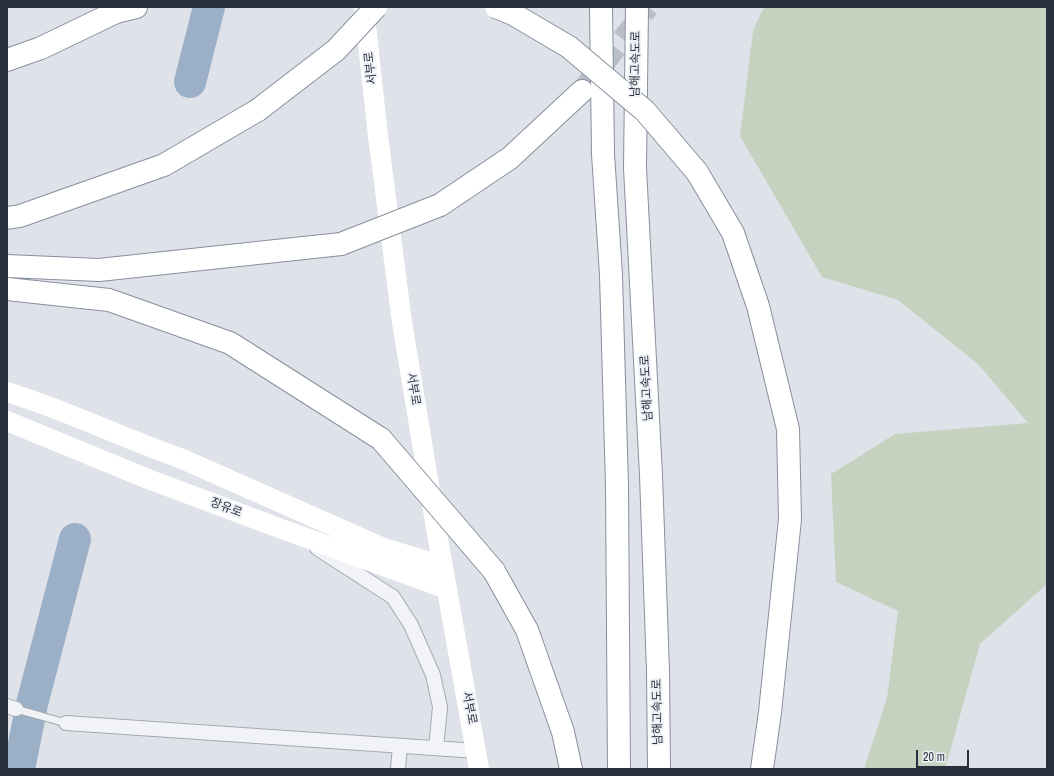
<!DOCTYPE html>
<html>
<head>
<meta charset="utf-8">
<style>
	body { margin:0 }
	#map { position:relative; width:1054px; height:776px; overflow:hidden; background:#dfe2e8; font-family:"Archivo Narrow",sans-serif }
	canvas { display:block }
	.frame { position:absolute; inset:0; border:8px solid #28303e; pointer-events:none }
	.scale { position:absolute; left:916px; top:750px; width:53px; height:18px; box-sizing:border-box; border:2px solid #28303e; border-top:0; padding-left:5px; font-size:12px; line-height:14px; white-space:nowrap; color:#28303e; -webkit-text-stroke:3px #eef1f6; paint-order:stroke }
</style>
</head>
<body>
<div id="map">
<canvas width="1054" height="776"></canvas>
<div class="frame"></div>
<div class="scale">20 m</div>
</div>
<script>
const context = document.querySelector('canvas').getContext('2d');
context.lineJoin = 'round';
function fill(path, color) {
  context.fillStyle = color;
  context.fill(path, 'evenodd');
}
function strokePath(path, color, width, dash) {
  context.strokeStyle = color;
  context.lineWidth = width;
  context.lineCap = dash ? 'butt' : 'round';
  context.setLineDash(dash || []);
  context.stroke(path);
}
function write(font, color, halo, rows, align = 'center') {
  context.font = font + ' "Archivo Narrow","Noto Sans KR",sans-serif';
  context.lineWidth = 4;
  context.setLineDash([]);
  context.textBaseline = 'middle';
  context.strokeStyle = halo;
  context.fillStyle = color;
  for (const [text, x, y, turn = 0] of rows) {
    context.save();
    context.translate(x, y);
    context.rotate((+turn || 0) * Math.PI / 180);
    context.textAlign = isNaN(turn) ? turn : align;
    if (halo) context.strokeText(text, 0, 0);
    context.fillText(text, 0, 0);
    context.restore();
  }
}
const green = new Path2D(`
	M764,7H1047V584L980,644L945,769H864L887,698L898,611L836,582L831,474L895,434L1028,423L979,365L898,300L822,277L740,136L753,31Z`);
const river = new Path2D(`
	M190,82L209,7
	M19,769L32,704L75,539`);
const motorwayTunnel = new Path2D(`
	M582,91L648,7`);
const service = new Path2D(`
	M16,709L66,723`);
const minor = new Path2D(`
	M317,548L393,597L411,625L433,675L440,707L436,748
	M7,706L16,709
	M66,723L477,751
	M398,769L400,746`);
const secondary = new Path2D(`
	M364,7L378,136L402,322L436,528L479,769
	M7,392C66,410 122,438 180,458L381,547L443,566
	M7,421L148,479L279,528L447,589`);
const motorway = new Path2D(`
	M601,7L603,154L611,275L617,486L619,769
	M637,7L635,168L651,475L658,670L659,769
	M7,60L41,48L116,12L136,7
	M697,172L733,233L758,306L788,429L790,519L770,712L762,769
	M440,205L510,158L582,91
	M7,218L20,216L164,165L258,110
	M7,266L99,270L341,244
	M7,289L109,300L230,343L381,439
	M494,571L527,630L563,732L571,769`);
const motorwayBridge = new Path2D(`
	M496,7L513,14L569,47L645,111L697,172
	M258,110L336,50L376,7
	M341,244L440,205
	M381,439L494,571`);
const streetNames = [
	["남해고속도로",636,64,-89],
	["서부로",371,68,-96],
	["남해고속도로",647,388,-93],
	["서부로",413,389,81],
	["장유로",226,508,21],
	["서부로",469,708,79],
	["남해고속도로",658,712,-91]
];
fill(green, '#c5d2c0');
strokePath(river, '#9bb0c7', 32);
strokePath(motorwayTunnel, '#babec6', 22, [22, 11]);
strokePath(service, '#a4a9b2', 9);
strokePath(minor, '#a4a9b2', 16);
strokePath(motorway, '#87909e', 24);
strokePath(service, '#f2f3f6', 7);
strokePath(minor, '#f2f3f6', 14);
strokePath(secondary, '#fff', 20);
strokePath(motorway, '#fff', 22);
strokePath(motorwayBridge, '#87909e', 24, []);
strokePath(motorwayBridge, '#fff', 22);
write('12px', '#28303e', '#eef1f6', streetNames);
</script>
</body>
</html>
